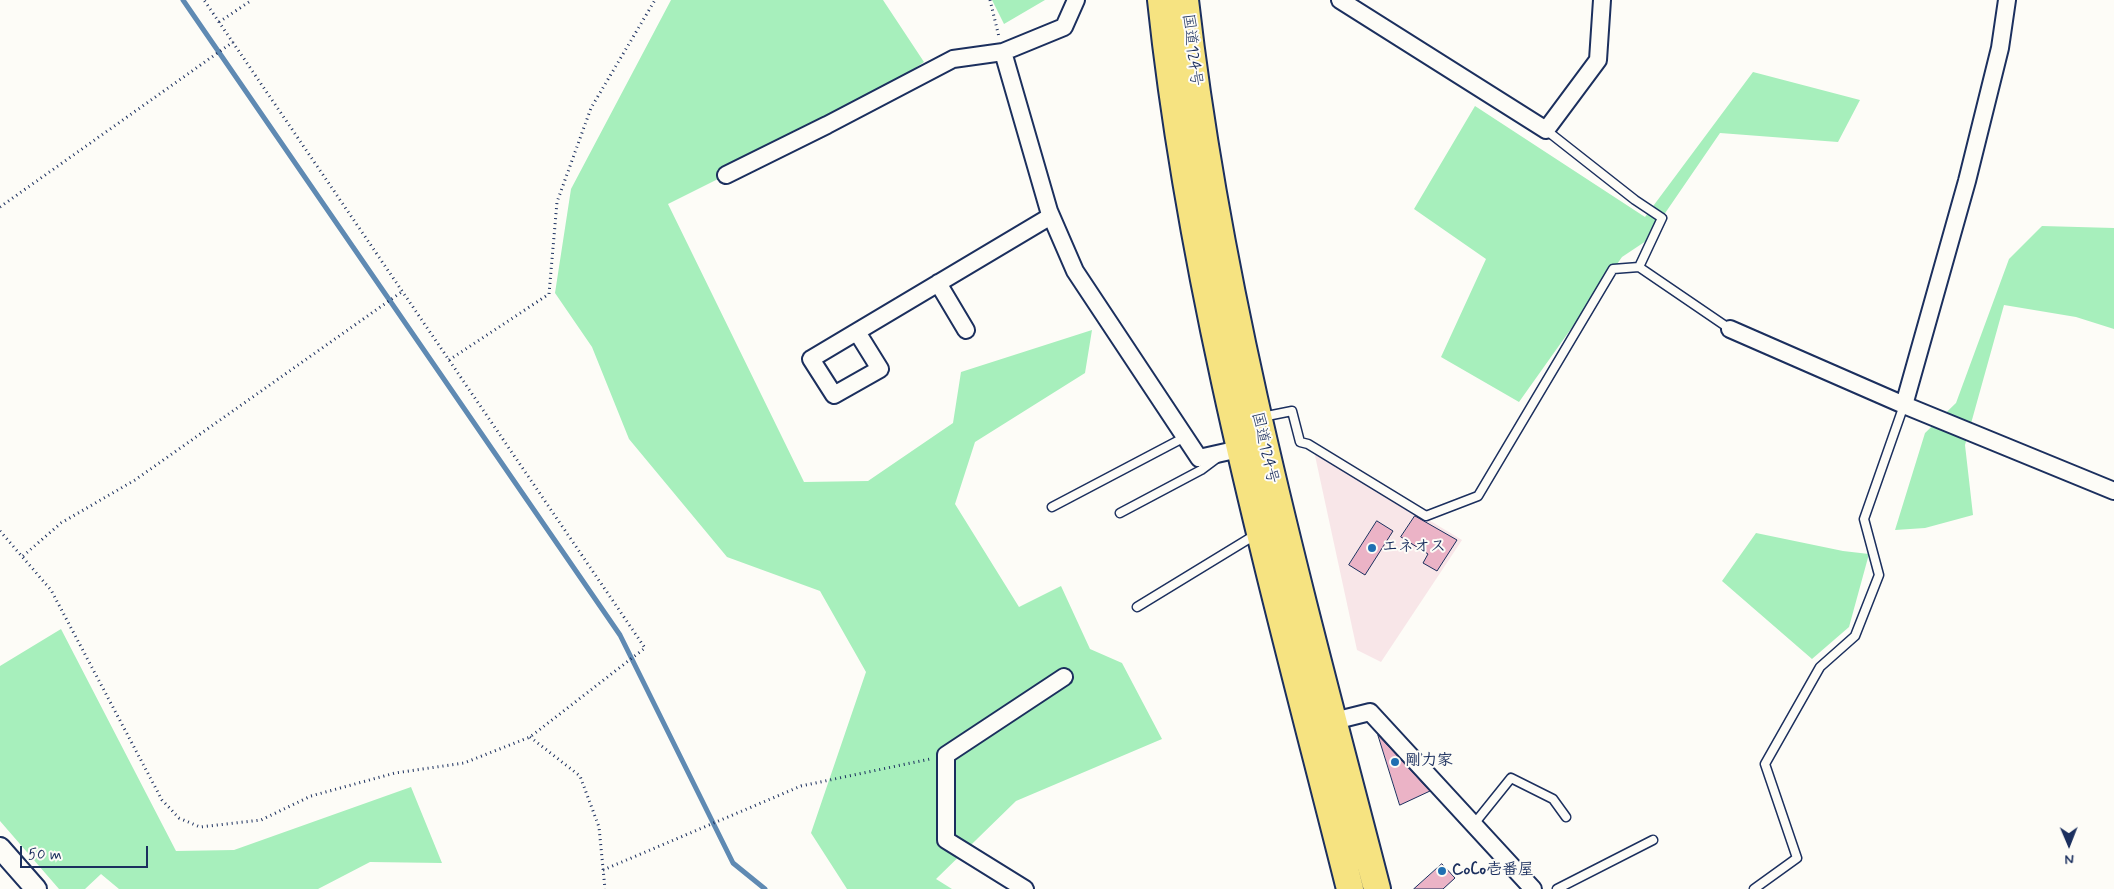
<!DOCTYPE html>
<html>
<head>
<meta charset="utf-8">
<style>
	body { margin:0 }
	#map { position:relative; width:2114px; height:889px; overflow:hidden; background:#fdfcf7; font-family:Mynerve,sans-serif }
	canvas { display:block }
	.north { position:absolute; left:2044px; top:819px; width:50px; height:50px; -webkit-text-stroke:4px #fdfcf7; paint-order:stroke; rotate:179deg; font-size:14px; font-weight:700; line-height:20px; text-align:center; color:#1b2f5e }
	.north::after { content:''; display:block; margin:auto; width:18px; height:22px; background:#1b2f5e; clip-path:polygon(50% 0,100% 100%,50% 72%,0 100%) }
	.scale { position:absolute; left:20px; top:846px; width:128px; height:22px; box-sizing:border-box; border:2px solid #1b2f5e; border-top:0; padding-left:6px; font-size:15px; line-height:18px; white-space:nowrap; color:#1b2f5e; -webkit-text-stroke:4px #fdfcf7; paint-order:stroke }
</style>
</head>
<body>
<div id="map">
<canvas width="2114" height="889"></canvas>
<div class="north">N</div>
<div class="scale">50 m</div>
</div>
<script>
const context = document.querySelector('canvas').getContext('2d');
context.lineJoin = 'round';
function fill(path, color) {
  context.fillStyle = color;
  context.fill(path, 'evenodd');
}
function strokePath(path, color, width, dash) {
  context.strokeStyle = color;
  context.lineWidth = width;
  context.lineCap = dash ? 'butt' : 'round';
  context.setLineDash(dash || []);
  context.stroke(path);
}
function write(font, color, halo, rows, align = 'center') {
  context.font = font + ' Mynerve,"Klee One",sans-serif';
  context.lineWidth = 4;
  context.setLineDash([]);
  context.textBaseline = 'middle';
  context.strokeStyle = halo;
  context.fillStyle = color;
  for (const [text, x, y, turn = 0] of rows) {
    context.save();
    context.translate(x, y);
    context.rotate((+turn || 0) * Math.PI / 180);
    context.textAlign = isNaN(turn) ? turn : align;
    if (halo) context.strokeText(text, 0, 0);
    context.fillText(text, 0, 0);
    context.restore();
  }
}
const built = new Path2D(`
	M1314,451L1462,540L1381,662L1357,650Z`);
const green = new Path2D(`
	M671,0H883L924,62L842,117L668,204L804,482L868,481L953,423L961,372L1092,330L1085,373L975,442L955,504L1019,607L1061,586L1090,649L1122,663L1162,739L1016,801L936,879L952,889H847L811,833L866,672L820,591L727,557L629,439L592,347L555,293L571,189Z
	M992,0H1045L1004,24Z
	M1753,72L1860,100L1838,142L1720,133L1646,241L1622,257L1519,402L1441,357L1486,259L1414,209L1475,106L1645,217Z
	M2042,226L2114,228V329L2076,317L2004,305L1965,445L1973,515L1925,528L1895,530L1925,433L1956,403L2009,259Z
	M1756,533L1843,551L1869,554L1849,627L1812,659L1722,581Z
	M61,629L176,851L234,850L411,787L442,863L370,862L318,889H119L101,874L85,889H59L0,821V666Z`);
const stream = new Path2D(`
	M183,0L620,635L733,863L765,889`);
const building = new Path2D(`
	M1415,516L1457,540L1437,571L1423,563L1428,554L1401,537Z
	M1377,521L1393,531L1365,575L1349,565Z
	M1378,735L1430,791L1400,805Z
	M1442,864L1455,878L1443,889H1414Z`);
const path = new Path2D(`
	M990,0L999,37
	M219,22L252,0
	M0,207L233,42
	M449,360L549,294L557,202L591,108L655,0
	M0,531L51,590L162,800L179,818L200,827L261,820L311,796L395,773L464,763L530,737L645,648L204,0
	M23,556L61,523L135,480L403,291
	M530,737L580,776L599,827L605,889
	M603,870L801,786L930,759`);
const service = new Path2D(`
	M1546,130L1635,200L1662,218L1639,267L1730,329
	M1262,417L1292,411L1300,442L1308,444L1426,516L1478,496L1613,269L1639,267
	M1052,507L1185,437
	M1120,513L1201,470L1217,458
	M1137,607L1255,535
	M1474,824L1511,778L1553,799L1566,817
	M1557,889L1653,840
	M1754,889L1797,858L1765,764L1820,667L1855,636L1879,575L1864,519L1904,405`);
const minor = new Path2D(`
	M1340,0L1546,130L1598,60L1602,0
	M1003,52L1064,27L1076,0
	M726,175L827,125L953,59L1003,52L1049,211L1075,271L1199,458L1248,447
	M938,283L966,330
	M1730,329L1904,405L2114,491
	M857,332L880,369L834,395L811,359L1051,216
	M1904,405L1967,181L2000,48L2007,0
	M1326,723L1370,712L1533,889
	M1025,889L946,840V755L1064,677`);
const tertiary = new Path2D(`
	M0,848L36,889`);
const trunk = new Path2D(`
	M1161,0C1193,302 1276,595 1350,889
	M1185,0C1219,302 1301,595 1377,889`);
const markers = [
	[1372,548,5,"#1f6fb2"],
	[1395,762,5,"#1f6fb2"],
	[1442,871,5,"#1f6fb2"]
];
const streetNames = [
	["国道124号",1191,50,83],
	["国道124号",1264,448,77]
];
const poiNames = [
	["エネオス",1382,548],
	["剛力家",1405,762],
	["CoCo壱番屋",1452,871]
];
fill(built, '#f8e6e8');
fill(green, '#a7efbc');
strokePath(stream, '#5f8ab3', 5);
fill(building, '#ebb3c6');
strokePath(building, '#1b2f5e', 1);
strokePath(service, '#1b2f5e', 11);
strokePath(minor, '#1b2f5e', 20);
strokePath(tertiary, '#1b2f5e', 24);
strokePath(trunk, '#1b2f5e', 30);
strokePath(path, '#1b2f5e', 3, [1, 4]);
strokePath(service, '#fdfcf7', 8);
strokePath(minor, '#fdfcf7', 16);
strokePath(tertiary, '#fdfcf7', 20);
strokePath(trunk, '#f6e381', 26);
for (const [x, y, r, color] of markers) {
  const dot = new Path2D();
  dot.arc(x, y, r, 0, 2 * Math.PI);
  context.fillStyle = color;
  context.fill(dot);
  strokePath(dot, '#fdfcf7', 2);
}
write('16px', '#1b2f5e', '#fdfcf7', streetNames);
write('bold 16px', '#1b2f5e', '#fdfcf7', poiNames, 'left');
</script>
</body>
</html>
